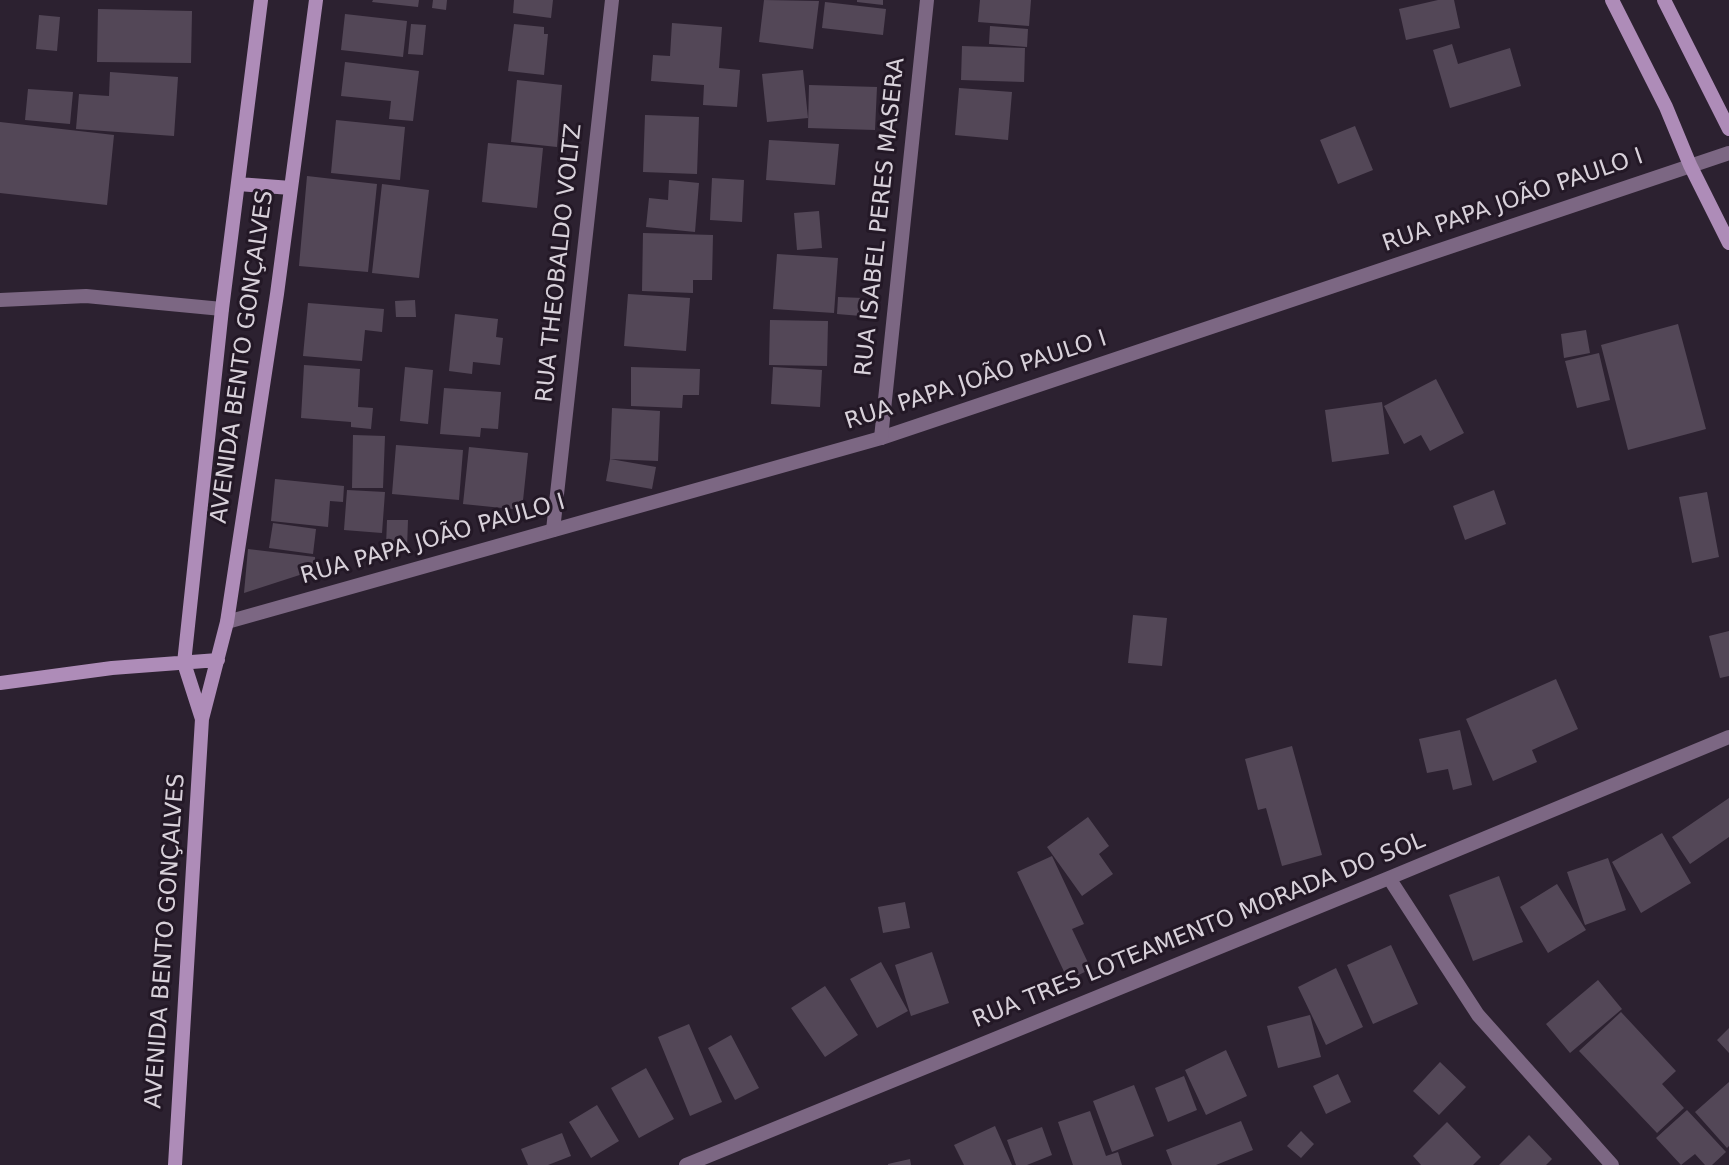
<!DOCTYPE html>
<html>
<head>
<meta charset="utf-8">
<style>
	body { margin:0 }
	canvas { display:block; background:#2c2130 }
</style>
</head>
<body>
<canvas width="1729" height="1165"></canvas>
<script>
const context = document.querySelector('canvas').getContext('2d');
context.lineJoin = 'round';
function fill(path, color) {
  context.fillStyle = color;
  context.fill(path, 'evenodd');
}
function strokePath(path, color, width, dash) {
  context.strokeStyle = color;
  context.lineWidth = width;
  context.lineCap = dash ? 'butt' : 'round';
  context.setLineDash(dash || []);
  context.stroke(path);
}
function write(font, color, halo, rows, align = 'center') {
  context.font = font + ' "DejaVu Sans",sans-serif';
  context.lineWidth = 6;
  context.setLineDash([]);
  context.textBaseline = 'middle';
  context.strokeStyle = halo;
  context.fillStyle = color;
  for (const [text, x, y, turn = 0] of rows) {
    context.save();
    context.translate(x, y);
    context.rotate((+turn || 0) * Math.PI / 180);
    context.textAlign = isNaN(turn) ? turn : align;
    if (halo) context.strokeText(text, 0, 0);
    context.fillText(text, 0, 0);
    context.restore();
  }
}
const building = new Path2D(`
	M373,0H419L418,7L372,2Z
	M433,0H447L446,10L432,8Z
	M514,0H553L551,18L513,13Z
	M764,0L819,1L813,49L759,42Z
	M857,0H883V5L857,2Z
	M980,0H1031L1029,26L978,22Z
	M1438,0H1454L1460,28L1406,40L1399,9Z
	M825,2L886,9L883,35L822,28Z
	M98,9L192,11L191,63L97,62Z
	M345,14L407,21L403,57L341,50Z
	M39,15L60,17L57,51L36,49Z
	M672,23L722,27L719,68L740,70L737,107L703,105L704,85L651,81L653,55L670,56Z
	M411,24L426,25L423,55L408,54Z
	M514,24L544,27V34H548L544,75L508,71Z
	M990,26L1028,29L1027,47L989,44Z
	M1452,44L1458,64L1510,48L1521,86L1450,108L1433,50Z
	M962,46L1025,48L1024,82L961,80Z
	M345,62L419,71L413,121L389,119L391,101L341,96Z
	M803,70L808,118L767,122L762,74Z
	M110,72L178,77L174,136L76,129L79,94L109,96Z
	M517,80L562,85L557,147L511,142Z
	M809,85L877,87L875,130L808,128Z
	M959,88L1012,92L1008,140L955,135Z
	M28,89L73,92L70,124L25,120Z
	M645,115L699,117L697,174L643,172Z
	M336,120L405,127L400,180L331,173Z
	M0,122L114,135L107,205L0,193Z
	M1355,126L1373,170L1338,184L1320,140Z
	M769,140L839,144L835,185L766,180Z
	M488,143L543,148L537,208L482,202Z
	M307,176L377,184L368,272L299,266Z
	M712,178L744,180L742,222L710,220Z
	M669,180L699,183L695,232L646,227L649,198L668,200Z
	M382,184L429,190L419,278L372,273Z
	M819,211L822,248L797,250L794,213Z
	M643,233L713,235L712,280H693V293L642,291Z
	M777,254L838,258L834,313L773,309Z
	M628,294L690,298L686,351L624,346Z
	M838,297L863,298L861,316L837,314Z
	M415,300L416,317H396L395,301Z
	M308,303L384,309L382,332L365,330L362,361L303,356Z
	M455,314L498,319L496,337L503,338L500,365L473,362L472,374L449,371Z
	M770,320L828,321L827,366L769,365Z
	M1678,324L1706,429L1628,450L1601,345Z
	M1586,330L1590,353L1564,358L1561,334Z
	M1599,353L1610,400L1577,408L1565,361Z
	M304,365L360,369L358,407L373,408L371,429L351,427V422L301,418Z
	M405,367L433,370L428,424L400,421Z
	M631,367L700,369L699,395H683L682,408L631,406Z
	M773,367L822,370L820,407L771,404Z
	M1436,379L1464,433L1430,451L1421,435L1404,444L1384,406Z
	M444,388L501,392L498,429L481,428L480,437L440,434Z
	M1382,402L1389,454L1332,462L1325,410Z
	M612,408L660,411L658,461L610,459Z
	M353,435L385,436L383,488H352Z
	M396,445L463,450L459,500L392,494Z
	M469,447L528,453L522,510L463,504Z
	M610,459L656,467L652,489L606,481Z
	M275,479L344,486L343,502L330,501L328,527L271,521Z
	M347,490L385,492L382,533L344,530Z
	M1494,490L1506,524L1465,540L1453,506Z
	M1707,492L1719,557L1692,563L1679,497Z
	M387,520H408L407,548L386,547Z
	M273,523L316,529L313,554L269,548Z
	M248,549L315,557V570L244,593Z
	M1133,615L1167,618L1162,666L1128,663Z
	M1729,631V676L1720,678L1709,636Z
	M1556,679L1578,729L1532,750L1537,762L1493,781L1466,719Z
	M1460,730L1472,785L1453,790L1448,769L1427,773L1419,739Z
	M1292,746L1322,855L1282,866L1266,808L1258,810L1245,759Z
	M1729,798V837L1690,864L1672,837Z
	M1088,817L1109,846L1099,854L1113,874L1082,896L1047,847Z
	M1662,833L1691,883L1641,913L1612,862Z
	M1052,856L1084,924L1072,929L1091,969L1068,980L1017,872Z
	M1608,858L1626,910L1585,925L1567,872Z
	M1499,876L1523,942L1473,961L1449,895Z
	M1557,884L1586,930L1548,953L1520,907Z
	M905,902L910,928L883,933L878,907Z
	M1391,945L1418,1004L1373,1024L1347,965Z
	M932,952L949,1003L911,1016L895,965Z
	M881,962L908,1011L877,1028L850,979Z
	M1336,968L1363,1027L1326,1045L1298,987Z
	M1598,980L1622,1009L1570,1053L1546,1024Z
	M825,986L858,1035L825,1057L791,1008Z
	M1621,1012L1676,1071L1662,1084L1684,1108L1657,1133L1579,1051Z
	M1310,1015L1321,1057L1278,1068L1267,1026Z
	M689,1024L722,1102L690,1116L658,1037Z
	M1729,1028V1053L1717,1040Z
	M731,1035L759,1088L735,1100L708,1048Z
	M1226,1050L1247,1096L1206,1115L1185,1070Z
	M1440,1062L1466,1087L1439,1115L1413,1091Z
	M646,1068L674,1119L639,1138L611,1088Z
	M1338,1074L1351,1102L1326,1114L1313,1086Z
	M1184,1076L1197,1110L1168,1122L1155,1088Z
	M1729,1082V1146L1727,1148L1695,1112Z
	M1134,1085L1154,1136L1112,1152L1093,1101Z
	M597,1105L619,1141L591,1158L569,1122Z
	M1687,1110L1726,1152L1712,1165H1705L1695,1154L1681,1165L1656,1138Z
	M1090,1111L1106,1156L1118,1152L1122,1165H1073L1058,1122Z
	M1241,1121L1253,1150L1216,1165H1172L1166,1150Z
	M1447,1122L1481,1157L1473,1165H1421L1413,1156Z
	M995,1126L1012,1165H964L954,1145Z
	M1042,1127L1052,1155L1027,1165H1016L1007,1140Z
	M1301,1131L1314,1144L1301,1158L1287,1146Z
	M562,1133L571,1156L548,1165H528L521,1149Z
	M1529,1135L1552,1159L1546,1165H1499Z
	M910,1159L911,1165H888V1164Z`);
const lane = new Path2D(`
	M227,622L881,438L1729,153`);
const street = new Path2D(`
	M0,300L86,296L222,309
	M881,438L927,0
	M553,530L612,0
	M1389,878L1478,1015L1612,1165
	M686,1165L1389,878L1729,737`);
const secondary = new Path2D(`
	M1612,0L1666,107L1690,165L1729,243
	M1664,0L1729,129
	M238,184L291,188
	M0,683L112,668L218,660
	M202,719L184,663L222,309L261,0
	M175,1165L202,719L227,622L277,294L316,0`);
const streetNames = [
	["RUA PAPA JOÃO PAULO I",1513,201,-19],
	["RUA ISABEL PERES MASERA",881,217,-84],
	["RUA THEOBALDO VOLTZ",560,263,-84],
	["AVENIDA BENTO GONÇALVES",243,357,-82],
	["RUA PAPA JOÃO PAULO I",976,381,-18],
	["RUA PAPA JOÃO PAULO I",433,540,-16],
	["RUA TRES LOTEAMENTO MORADA DO SOL",1199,931,-22],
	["AVENIDA BENTO GONÇALVES",166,941,-86]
];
fill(building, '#534757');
strokePath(lane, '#7c6783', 14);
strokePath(street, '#7c6783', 14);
strokePath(secondary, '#ae8cb8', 14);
write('23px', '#d8d1da', '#231826', streetNames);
</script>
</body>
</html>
